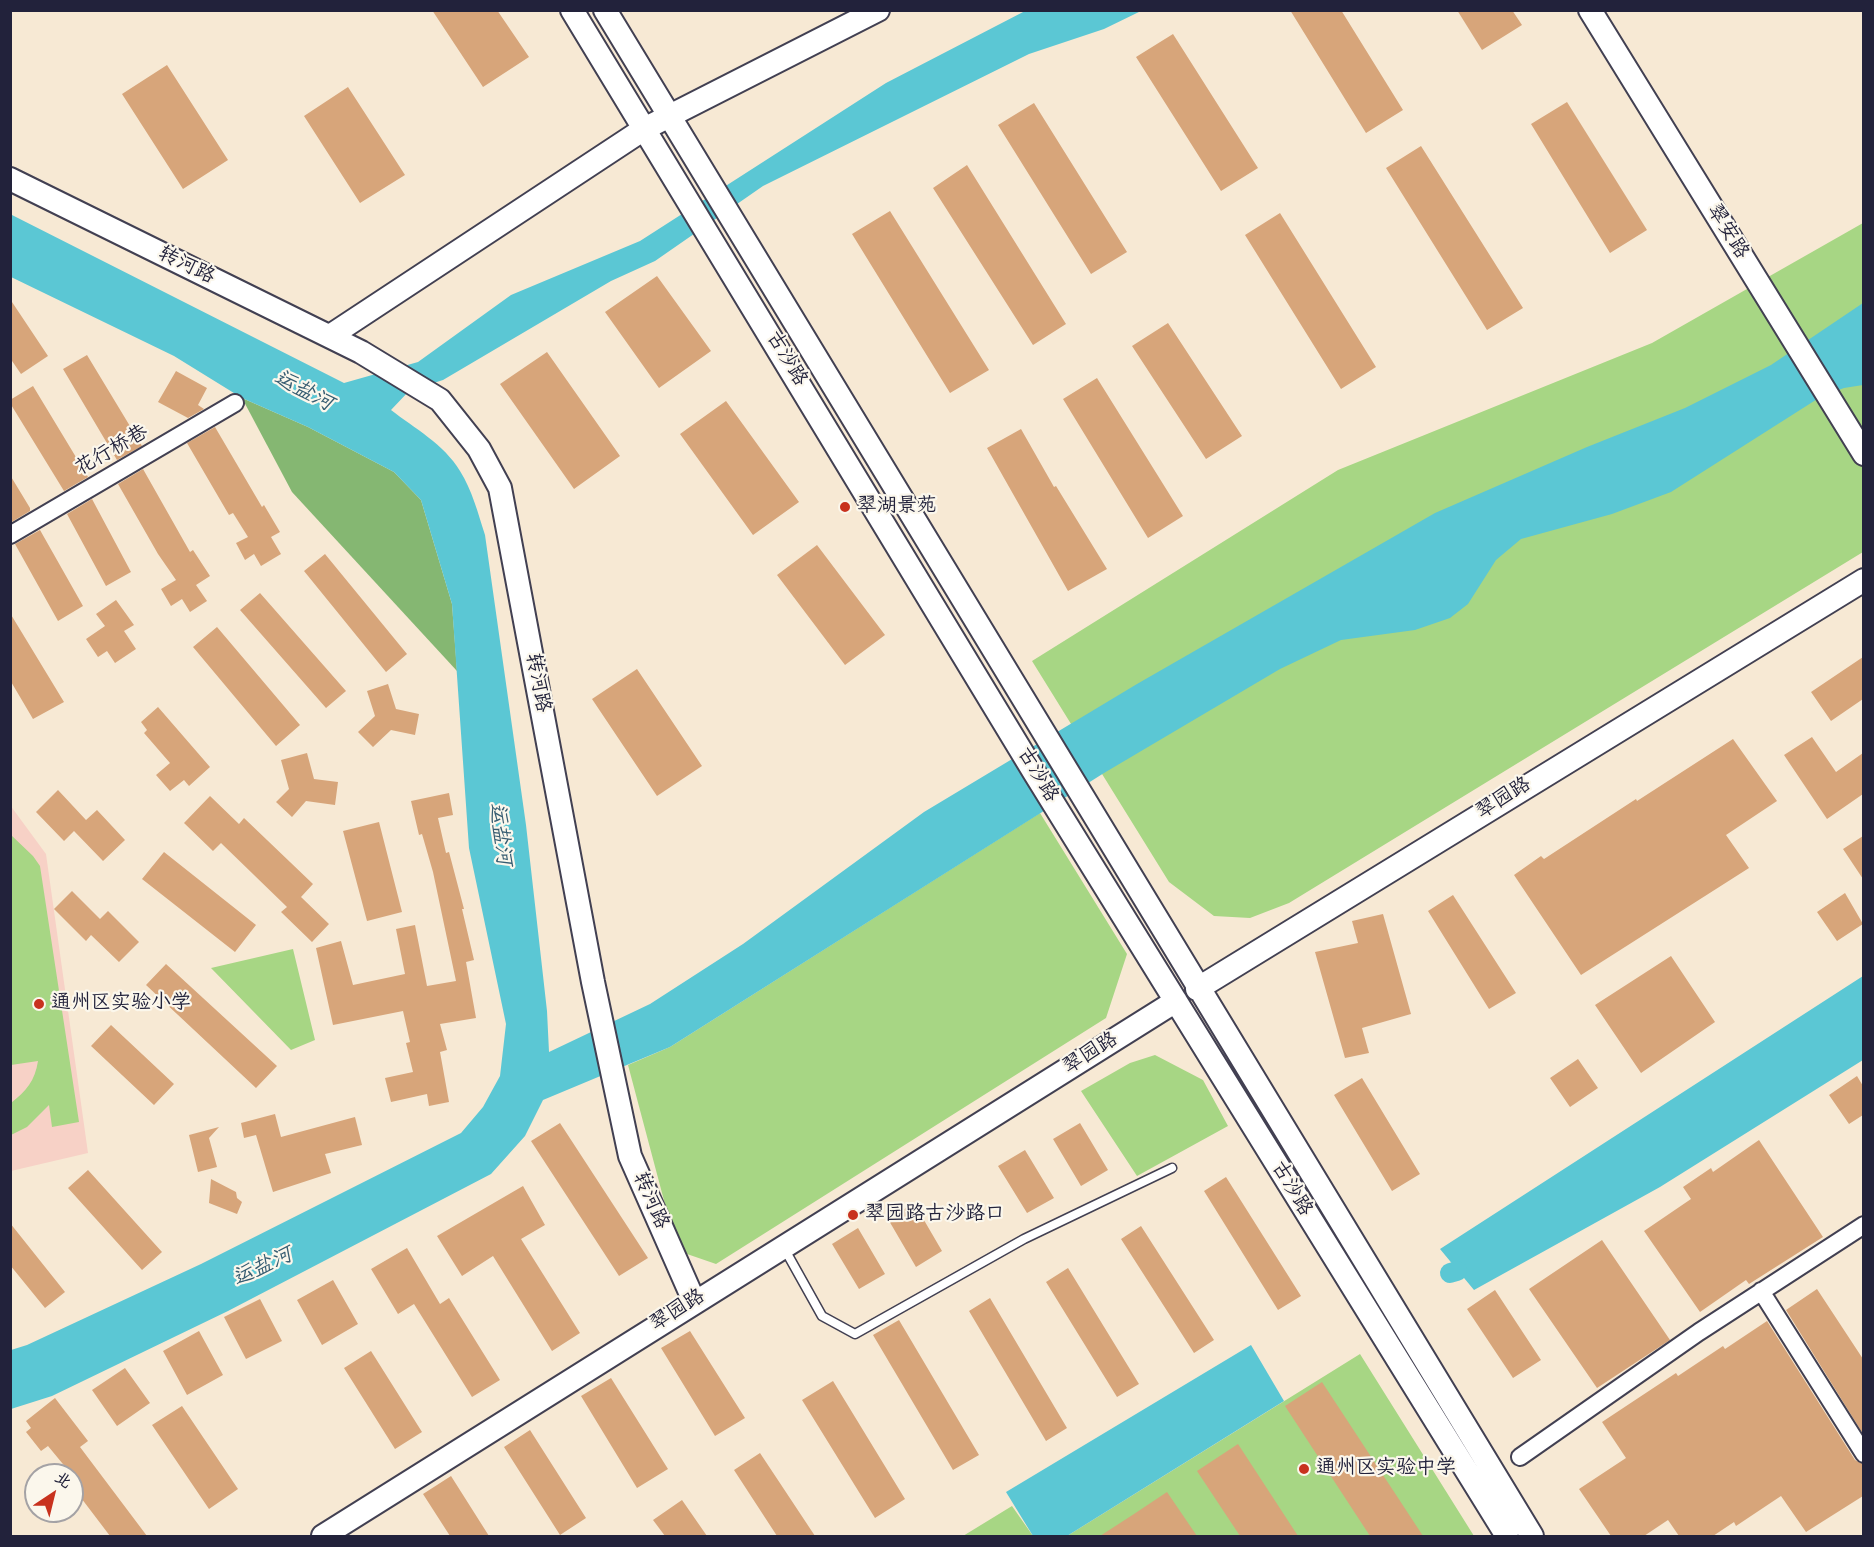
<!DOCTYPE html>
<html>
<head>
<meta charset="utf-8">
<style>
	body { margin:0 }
	#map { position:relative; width:1874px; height:1547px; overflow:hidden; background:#f7e9d4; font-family:"Architects Daughter","LXGW WenKai TC",sans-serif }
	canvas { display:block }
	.frame { position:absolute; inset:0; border:12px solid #22223b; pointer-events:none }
	.north { position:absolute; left:24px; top:1463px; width:60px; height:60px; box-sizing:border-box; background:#fbf7ec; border:2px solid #a4a2a5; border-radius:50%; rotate:35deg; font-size:16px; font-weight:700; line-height:24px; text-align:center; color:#22223b }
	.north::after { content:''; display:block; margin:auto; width:21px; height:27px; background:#c8321e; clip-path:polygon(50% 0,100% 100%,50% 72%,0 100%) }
</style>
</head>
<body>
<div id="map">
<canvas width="1874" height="1547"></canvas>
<div class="frame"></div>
<div class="north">北</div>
</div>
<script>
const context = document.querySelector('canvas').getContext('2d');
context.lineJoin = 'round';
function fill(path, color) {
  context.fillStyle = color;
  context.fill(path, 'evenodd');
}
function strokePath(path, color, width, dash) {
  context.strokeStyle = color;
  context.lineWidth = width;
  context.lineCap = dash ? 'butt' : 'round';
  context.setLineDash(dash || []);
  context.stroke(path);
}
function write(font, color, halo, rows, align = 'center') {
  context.font = font + ' "Architects Daughter","LXGW WenKai TC",sans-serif';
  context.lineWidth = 4.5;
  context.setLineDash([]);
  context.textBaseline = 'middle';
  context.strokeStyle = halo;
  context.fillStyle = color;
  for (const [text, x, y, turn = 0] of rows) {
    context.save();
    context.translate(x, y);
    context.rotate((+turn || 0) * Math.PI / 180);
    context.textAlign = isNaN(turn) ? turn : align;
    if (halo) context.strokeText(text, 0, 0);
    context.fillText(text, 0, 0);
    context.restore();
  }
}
const built = new Path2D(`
	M10,805L46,854L88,1153L11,1171Z`);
const green = new Path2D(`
	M1863,223V552L1289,903L1250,918L1214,916L1169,882L1032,661L1338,470L1652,343Z
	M1040,813L1127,954L1106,1018L716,1264L687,1254L666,1208L628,1065L670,1047Z
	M11,835L33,856L40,866L79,1122L52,1127L49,1105L27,1127L11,1135V1103C26,1091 35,1081 38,1061L11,1065Z
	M293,949L315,1040L291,1050L211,968Z
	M1155,1055L1203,1080L1228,1126L1137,1176L1081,1091L1130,1063Z
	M1360,1354L1474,1536H1067Z
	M1012,1506L1033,1536H963Z`);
const forest = new Path2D(`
	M242,398L308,427L394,472L421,500L452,604L457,671L292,492Z`);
const water = new Path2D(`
	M1025,11H1141L1104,29L1029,54L763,186L655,261L611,281L443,380L409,391L391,410C414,428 444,444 460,471C472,490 478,513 485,535L526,825L547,1011L549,1052L650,1004L743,944L924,812L1137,684L1435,513L1587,447L1685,408L1771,365L1863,303V385L1844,388L1822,396L1671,492L1612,514L1521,539L1496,560L1468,604L1450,618L1415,630L1341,640L1280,669L1104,773L670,1047L543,1100L525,1136L491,1174L228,1311L52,1396L11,1409V1350L27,1345L201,1264L461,1133L483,1107L500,1076L506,1024L469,848L452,604L421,500L394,472L308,427L242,398L174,356L11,277L10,214L344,383L418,362L511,295L640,241L886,83Z
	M1863,976V1060L1660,1187L1474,1290L1440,1249Z
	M1251,1345L1284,1401L1067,1536H1033L1006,1492Z`);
const canal = new Path2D(`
	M1450,1273L1457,1271`);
const building = new Path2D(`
	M432,10H497L529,57L483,87Z
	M1290,10H1341L1403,110L1366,133Z
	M1457,10H1512L1522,25L1482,50Z
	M1173,34L1258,168L1221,191L1136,57Z
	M167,65L228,160L183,189L122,94Z
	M348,87L405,175L360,203L304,116Z
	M1567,102L1647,230L1610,253L1531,124Z
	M1034,103L1127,252L1091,274L998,125Z
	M1421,146L1523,308L1487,330L1386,168Z
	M967,165L1066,324L1033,345L933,188Z
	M890,211L989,370L950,393L852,234Z
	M1280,213L1376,367L1341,389L1245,235Z
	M657,276L711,351L659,388L605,312Z
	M10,299L48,356L21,374L10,358Z
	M1168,323L1242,436L1206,459L1132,346Z
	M547,352L620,456L574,489L500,384Z
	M87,355L142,446L117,460L63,369Z
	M176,371L207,388L198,405L204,409L188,418L158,402Z
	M1097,378L1183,516L1148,538L1063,399Z
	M33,386L88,477L64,491L10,403V400Z
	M726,401L799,502L753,535L680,434Z
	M215,427L262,507L264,505L280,532L271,537L281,554L261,566L254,554L245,560L236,543L248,537L233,513L229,515L187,443Z
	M1021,429L1054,487L1056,486L1107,569L1068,591L987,448Z
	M143,469L190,552L193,550L210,576L196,585L207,601L190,612L182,599L171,606L161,589L176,580L158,554L118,484Z
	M10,475L30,508V511L10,523Z
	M92,499L131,572L106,586L67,514Z
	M40,530L83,606L58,621L15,544Z
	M817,545L885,635L845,665L777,575Z
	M325,554L407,654L386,672L304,571Z
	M260,593L346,691L326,708L240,610Z
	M116,600L134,625L124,631L136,649L115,663L107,651L98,657L86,639L105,626L96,614Z
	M10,613L64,702L33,719L10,680Z
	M217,627L300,725L276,746L193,647Z
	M1863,657V699L1831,721L1811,692Z
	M637,669L702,766L657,796L592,699Z
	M388,684L396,709L419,714L415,735L391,730L373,747L358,732L375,716L367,691Z
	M158,707L210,767L189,786L184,780L170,791L156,775L170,763L144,733L147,730L141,722Z
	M1812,737L1836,772L1863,753V794L1827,819L1784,755Z
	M1733,739L1777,801L1726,835L1749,868L1581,975L1514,875L1541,856L1544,859L1636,799L1637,801Z
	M307,753L314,779L338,782L335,805L306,801L292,817L276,802L289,789L281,760Z
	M58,790L86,820L97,810L125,840L103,861L74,831L64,841L36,812Z
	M449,793L453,815L438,818L446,853L449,852L464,909H462L474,960L466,962L476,1018L440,1024L447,1050L440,1052L449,1102L429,1106L427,1094L391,1102L385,1078L413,1072L406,1043L410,1042L403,1011L333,1025L316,948L341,941L353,985L405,974L396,929L415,925L427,986L456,981L433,872L422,834L419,835L411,801Z
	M210,796L239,824L244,818L313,884L301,897L329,924L312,942L281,912L287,907L221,843L213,851L184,823Z
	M379,822L402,912L367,921L343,831Z
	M1863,836V879L1843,849Z
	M164,852L256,925L235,952L142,879Z
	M72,891L100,919L108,911L139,942L119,962L91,935L86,941L54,909Z
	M1845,893L1863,924L1837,941L1817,912Z
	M1453,895L1516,993L1489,1009L1428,911Z
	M1383,914L1411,1014L1362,1028L1369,1053L1345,1058L1315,952L1358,943L1352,921Z
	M1671,956L1715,1022L1641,1073L1595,1005Z
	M166,964L277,1066L256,1088L146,985Z
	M111,1025L174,1084L154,1105L91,1046Z
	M1578,1059L1598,1088L1570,1107L1550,1078Z
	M1857,1076L1863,1086V1115L1849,1124L1829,1095Z
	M1362,1078L1420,1174L1392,1191L1334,1095Z
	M275,1114L281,1137L355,1117L362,1145L325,1154L331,1173L273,1192L256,1135L244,1138L241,1123Z
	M560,1123L648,1258L619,1276L531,1141Z
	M1080,1123L1108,1170L1081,1186L1053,1139Z
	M219,1127L209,1138L217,1167L198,1172L189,1135Z
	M1759,1140L1823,1237L1749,1284L1746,1280L1700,1312L1644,1231L1691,1199L1683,1187L1711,1168L1713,1172Z
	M1025,1150L1054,1198L1027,1213L998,1166Z
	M88,1170L162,1252L142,1270L68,1188Z
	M1226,1177L1301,1296L1278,1310L1204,1191Z
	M211,1179L236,1192L237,1198L242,1202L237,1214L209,1203Z
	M523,1186L545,1225L521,1239L580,1333L552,1351L493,1256L462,1276L437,1236Z
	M914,1203L942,1251L916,1267L888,1219Z
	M10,1223L65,1292L45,1308L10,1265Z
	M1141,1226L1214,1340L1194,1353L1121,1239Z
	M858,1228L885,1274L859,1289L832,1244Z
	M1602,1240L1670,1340L1597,1388L1529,1289Z
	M407,1248L440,1304L449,1298L500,1380L472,1397L414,1304L398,1314L371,1269Z
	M1068,1268L1139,1384L1117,1397L1046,1282Z
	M333,1280L358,1324L322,1345L297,1300Z
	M1817,1289L1863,1359V1434L1786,1310Z
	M1495,1290L1541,1360L1513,1378L1467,1309Z
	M990,1298L1067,1428L1046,1441L969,1311Z
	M260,1299L282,1341L246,1359L224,1317Z
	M899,1320L979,1455L953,1470L873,1335Z
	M1767,1321L1855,1460L1863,1464V1496L1806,1532L1781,1496L1736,1526L1734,1522L1713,1536H1679L1668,1520L1644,1536H1611L1579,1489L1626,1458L1602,1422L1676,1373L1678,1376L1723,1346L1725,1349Z
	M199,1331L223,1375L187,1395L163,1351Z
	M690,1331L745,1418L715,1436L661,1348Z
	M371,1351L422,1432L395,1449L344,1368Z
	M125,1368L150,1403L117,1426L92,1390Z
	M611,1378L668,1469L637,1488L581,1396Z
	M833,1381L905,1499L875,1518L802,1400Z
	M1322,1382L1423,1536H1370L1285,1406Z
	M55,1398L88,1441L80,1447L147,1536H110L72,1486V1475L48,1446L41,1451L26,1432L31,1428L26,1421Z
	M182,1406L238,1489L209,1509L152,1425Z
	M530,1430L586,1518L560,1535L504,1447Z
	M1238,1444L1298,1536H1240L1197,1471Z
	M760,1453L815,1536H777L734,1470Z
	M451,1476L489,1536H450L423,1494Z
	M1167,1492L1197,1536H1100L1134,1514Z
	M682,1500L707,1536H665L653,1520Z`);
const lane = new Path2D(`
	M784,1248L822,1316L855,1334L1024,1239L1172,1168`);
const street = new Path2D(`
	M10,535L235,403
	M1761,1291L1864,1454
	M1520,1457L1699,1332L1864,1225`);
const secondary = new Path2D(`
	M572,10L1034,772L1507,1536
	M605,10L1532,1536
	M1590,10L1864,454
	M10,179L361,352L440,400L479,449L500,488L593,982L630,1156L694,1301
	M330,336L644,129L878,10
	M1197,989L1864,580
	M323,1536L1176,1001`);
const markers = [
	[845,507,6,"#c8321e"],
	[39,1004,6,"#c8321e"],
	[853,1215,6,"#c8321e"],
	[1304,1469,6,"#c8321e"]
];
const streetNames = [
	["翠安路",1727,232,58],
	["转河路",186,266,26],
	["古沙路",786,359,59],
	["花行桥巷",112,451,-30],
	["转河路",537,683,79],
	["古沙路",1037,775,59],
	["翠园路",1504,799,-32],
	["翠园路",1091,1054,-32],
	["古沙路",1291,1189,59],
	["转河路",650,1201,66],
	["翠园路",678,1311,-32]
];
const poiNames = [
	["翠湖景苑",857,507],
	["通州区实验小学",51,1004],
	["翠园路古沙路口",865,1215],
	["通州区实验中学",1316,1469]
];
const waterNames = [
	["运盐河",303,392,28],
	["运盐河",499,834,83],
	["运盐河",263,1268,-25]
];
fill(built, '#f7d1c6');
fill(green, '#a7d684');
fill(forest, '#85b772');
fill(water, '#5bc7d4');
strokePath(canal, '#5bc7d4', 20);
fill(building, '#d7a57a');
strokePath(lane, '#424052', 11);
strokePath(street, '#424052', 20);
strokePath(secondary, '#424052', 26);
strokePath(lane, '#fff', 8);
strokePath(street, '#fff', 16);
strokePath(secondary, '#fff', 22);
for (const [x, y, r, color] of markers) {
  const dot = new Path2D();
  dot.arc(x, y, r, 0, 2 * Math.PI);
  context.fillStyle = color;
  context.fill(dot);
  strokePath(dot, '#fbf7ec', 2);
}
write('20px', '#22223b', '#fbf7ec', streetNames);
write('20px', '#22223b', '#fbf7ec', poiNames, 'left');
write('italic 21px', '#365c71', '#fbf7ec', waterNames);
</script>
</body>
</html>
